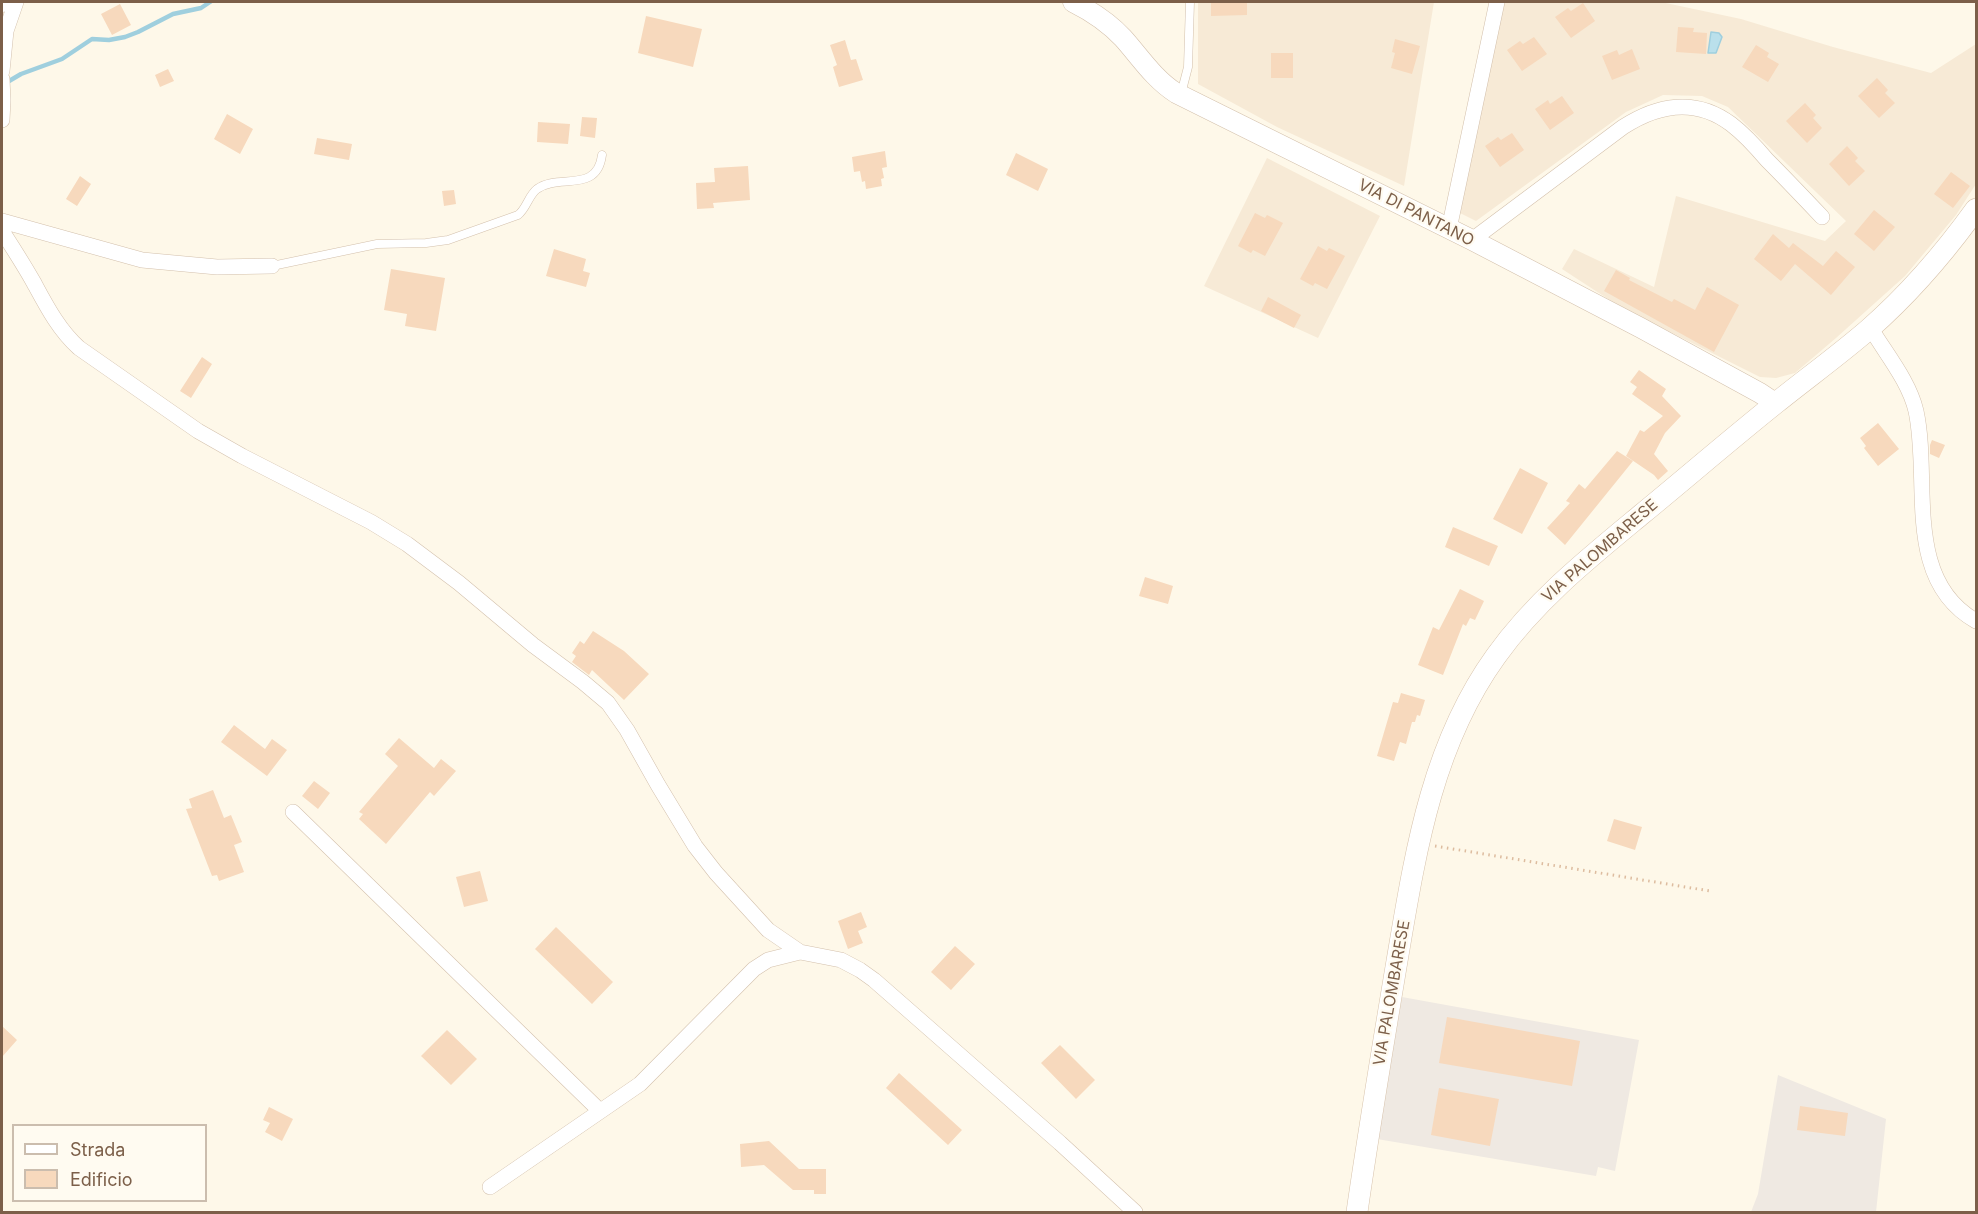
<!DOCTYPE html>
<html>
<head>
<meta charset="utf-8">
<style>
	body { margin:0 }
	#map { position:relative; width:1978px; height:1214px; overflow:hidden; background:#fef8e9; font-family:Inter,sans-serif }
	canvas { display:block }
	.frame { position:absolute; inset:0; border:3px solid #7c5f49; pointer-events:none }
	.legend { position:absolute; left:12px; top:1124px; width:195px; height:78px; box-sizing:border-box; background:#fffbf1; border:2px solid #cbbdae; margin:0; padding:8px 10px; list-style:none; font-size:18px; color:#7c5f49 }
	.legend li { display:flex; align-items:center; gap:12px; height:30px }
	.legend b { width:30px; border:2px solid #cbbdae }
</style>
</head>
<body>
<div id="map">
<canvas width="1978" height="1214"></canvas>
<div class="frame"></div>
<ul class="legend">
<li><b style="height:8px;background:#fff"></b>Strada</li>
<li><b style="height:16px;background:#f7d9bd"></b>Edificio</li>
</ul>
</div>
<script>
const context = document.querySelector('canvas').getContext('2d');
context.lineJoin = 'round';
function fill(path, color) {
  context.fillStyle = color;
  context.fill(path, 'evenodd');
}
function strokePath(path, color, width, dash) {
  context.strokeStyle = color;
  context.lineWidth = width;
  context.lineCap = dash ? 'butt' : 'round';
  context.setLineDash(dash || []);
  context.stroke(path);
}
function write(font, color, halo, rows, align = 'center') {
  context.font = font + ' Inter,sans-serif';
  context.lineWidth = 4.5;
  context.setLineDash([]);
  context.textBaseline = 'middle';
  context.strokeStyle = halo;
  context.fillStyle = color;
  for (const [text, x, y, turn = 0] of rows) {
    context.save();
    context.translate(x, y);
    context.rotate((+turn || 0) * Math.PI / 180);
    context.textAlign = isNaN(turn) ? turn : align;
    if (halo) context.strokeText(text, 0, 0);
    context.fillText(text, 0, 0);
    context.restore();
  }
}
const residential = new Path2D(`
	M1198,2H1434L1404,186L1277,127L1198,84Z
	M1503,2H1661L1741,19L1833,47L1931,73L1976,44V184L1956,215L1905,276L1836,338L1795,373L1776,378L1760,377L1622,308L1562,269L1574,249L1654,287L1676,196L1825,241L1846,221L1728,107L1702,96L1663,95L1626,112L1476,221L1460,213Z
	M1267,158L1380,216L1318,338L1204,286Z`);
const industrial = new Path2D(`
	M1402,997L1639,1040L1615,1171L1598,1167L1596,1176L1377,1139Z
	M1778,1075L1886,1119L1876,1212H1751L1758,1194Z`);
const water = new Path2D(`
	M1711,32L1719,33L1722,37L1716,53H1708Z`);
const stream = new Path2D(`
	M4,84L21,74L62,59L92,39L109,40L125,37L138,32L173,14L201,8L210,2`);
const building = new Path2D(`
	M1211,2H1247V15L1211,16Z
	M1583,3L1595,21L1571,38L1555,17L1568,8L1571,11Z
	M120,4L131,25L112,35L101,14Z
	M646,16L702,29L693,67L638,53Z
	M1678,27L1694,28L1693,32L1707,33L1706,54L1676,52Z
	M1534,37L1547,54L1522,71L1507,50L1520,41L1523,44Z
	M1395,39L1420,46L1412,74L1391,68L1395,53L1392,52Z
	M845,40L851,60L856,59L863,80L839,87L833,67L837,65L830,45Z
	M1756,45L1769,53L1767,57L1779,64L1768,82L1742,67Z
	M1632,49L1640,69L1612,80L1602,56L1617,50L1619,55Z
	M1271,53H1293V78H1271Z
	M168,69L174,81L160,87L155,75Z
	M1877,78L1888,90L1885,93L1895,103L1879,118L1858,96Z
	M1562,96L1574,113L1550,130L1535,109L1548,100L1550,104Z
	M1805,103L1816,115L1813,118L1822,128L1807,143L1786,121Z
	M227,114L253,129L240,154L214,139Z
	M582,117L597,118L595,138L580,136Z
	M538,122L570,124L568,144L537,142Z
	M1512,133L1524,150L1500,167L1485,146L1498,137L1501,140Z
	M317,138L352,144L349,160L314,154Z
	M1847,146L1858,158L1855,161L1865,171L1849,186L1829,164Z
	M885,151L887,167L882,168L884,178L881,179L882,186L866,189L865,181L862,182L860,171L854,172L852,157Z
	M1016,153L1048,169L1038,191L1006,175Z
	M748,166L750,200L713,203L714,208L697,209L696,183L715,182L714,168Z
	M1951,172L1970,186L1953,208L1934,194Z
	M80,176L91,184L77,206L66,199Z
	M454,190L456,204L444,206L442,191Z
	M1874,210L1895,227L1874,251L1854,234Z
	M1255,213L1265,218L1267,215L1283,223L1265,256L1253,250L1251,253L1238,246Z
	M1773,234L1789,248L1793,243L1823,266L1836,251L1855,267L1831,295L1795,264L1781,281L1754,259Z
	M1318,246L1327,251L1329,248L1345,256L1327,289L1315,283L1313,286L1300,279Z
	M554,249L586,259L583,271L590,273L586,287L546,276Z
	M391,269L445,278L436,331L405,326L407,314L384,310Z
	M1616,270L1630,278L1629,280L1672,302L1674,299L1695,310L1707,287L1739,305L1714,352L1604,291Z
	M1268,297L1301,315L1294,328L1261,311Z
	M202,357L212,364L191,398L180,391Z
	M1639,370L1666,389L1662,396L1681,416L1665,433L1654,454L1668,471L1658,480L1654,475L1626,456L1640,430L1644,432L1663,416L1632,394L1637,387L1630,382Z
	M1878,423L1899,449L1878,466L1864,448L1866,446L1860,438Z
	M1932,440L1945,445L1939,458L1930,454V445Z
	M1617,451L1633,461L1565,545L1547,528L1570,503L1566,501L1579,484L1585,489Z
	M1520,468L1548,483L1522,534L1493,519Z
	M1453,527L1498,546L1489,566L1445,547Z
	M1145,577L1173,586L1168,604L1139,596Z
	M1460,589L1484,601L1475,620L1470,618L1466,626L1463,624L1443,675L1418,665L1433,627L1439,630Z
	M593,631L624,651L649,674L624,700L592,670L589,675L572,662L576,656L572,653L580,641L584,644Z
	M1401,693L1425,700L1420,716L1417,715L1415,722H1412L1406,744L1400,742L1394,761L1377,756L1393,702L1398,703Z
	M234,725L265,749L272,739L287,750L267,776L221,742Z
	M399,738L434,768L441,759L456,771L434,796L430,792L386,844L359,819L363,814L359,812L398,766L385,754Z
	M314,781L330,793L318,809L302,796Z
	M213,790L224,818L231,815L242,842L234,845L244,872L219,881L217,875L212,876L186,809L192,808L189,799Z
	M1614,819L1642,827L1635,850L1607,841Z
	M480,871L488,901L464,907L456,877Z
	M861,912L867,927L858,931L863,943L848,949L838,921Z
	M556,927L613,982L592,1004L535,949Z
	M955,946L975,964L951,990L931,972Z
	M1447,1017L1580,1041L1572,1086L1439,1063Z
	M2,1026L17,1040L2,1057Z
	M447,1030L477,1059L451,1085L421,1056Z
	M1060,1045L1095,1080L1076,1099L1041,1063Z
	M899,1073L962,1130L948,1145L886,1088Z
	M1439,1088L1499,1099L1490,1146L1431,1135Z
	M1800,1106L1848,1113L1845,1136L1797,1130Z
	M269,1107L293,1119L282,1141L265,1132L270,1123L263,1120Z
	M769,1141L799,1169H826V1194H814V1190H793L764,1165L741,1167L740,1144Z`);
const path = new Path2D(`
	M1435,846L1710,891`);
const service = new Path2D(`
	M1181,94L1188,67L1190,2
	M272,266L377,244L426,243L448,240L518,215C527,208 528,196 537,189C559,173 597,194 602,155`);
const minor = new Path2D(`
	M2,71L6,31L16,2
	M2,79L3,100L2,120
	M2,221L142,260L217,267L272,266
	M1449,229L1497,2
	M2,231C13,248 24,265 34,283C47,307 59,330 79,348L198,431L242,456L371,522L407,544L459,583L533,645L583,682L608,703L627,730L658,785L695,846L716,873L768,930L800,952L841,960L860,970L874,980L1060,1143L1135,1212
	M1472,240L1623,127C1657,105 1695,97 1731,124C1744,134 1756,147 1767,160C1786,179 1804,198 1822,217
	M1870,327C1886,354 1909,381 1916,411C1931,480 1902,579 1976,621
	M293,812L600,1111
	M490,1187L640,1084L754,969L768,960L800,952`);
const tertiary = new Path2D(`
	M2,2H3
	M1073,2C1091,11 1109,23 1123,38C1140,57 1154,79 1176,93L1472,240L1641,328L1760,393L1775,403`);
const secondary = new Path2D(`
	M1357,1212C1369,1128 1383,1045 1397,961C1415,855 1431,746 1496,656C1536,600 1590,557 1642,514C1687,477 1731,439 1776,403C1807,378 1839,355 1869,329C1909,294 1945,252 1976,209`);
const streetNames = [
	["VIA DI PANTANO",1416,213,27],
	["VIA PALOMBARESE",1600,551,-41],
	["VIA PALOMBARESE",1392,993,-80]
];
fill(residential, '#f7ead6');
fill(industrial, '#efe9e2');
fill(water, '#bae0eb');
strokePath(water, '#9fcfde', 1.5);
strokePath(stream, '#9fcfde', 4.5);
fill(building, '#f7d9bd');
strokePath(service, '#d3c0ac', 9);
strokePath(minor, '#d3c0ac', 16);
strokePath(tertiary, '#d3c0ac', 21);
strokePath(secondary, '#d6c1aa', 22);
strokePath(path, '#ddbc9f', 3, [1.5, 4.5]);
strokePath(service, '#fff', 8);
strokePath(minor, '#fff', 15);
strokePath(tertiary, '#fff', 20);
strokePath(secondary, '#fff', 21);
write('16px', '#7c5f49', '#fffbf1', streetNames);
</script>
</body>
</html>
